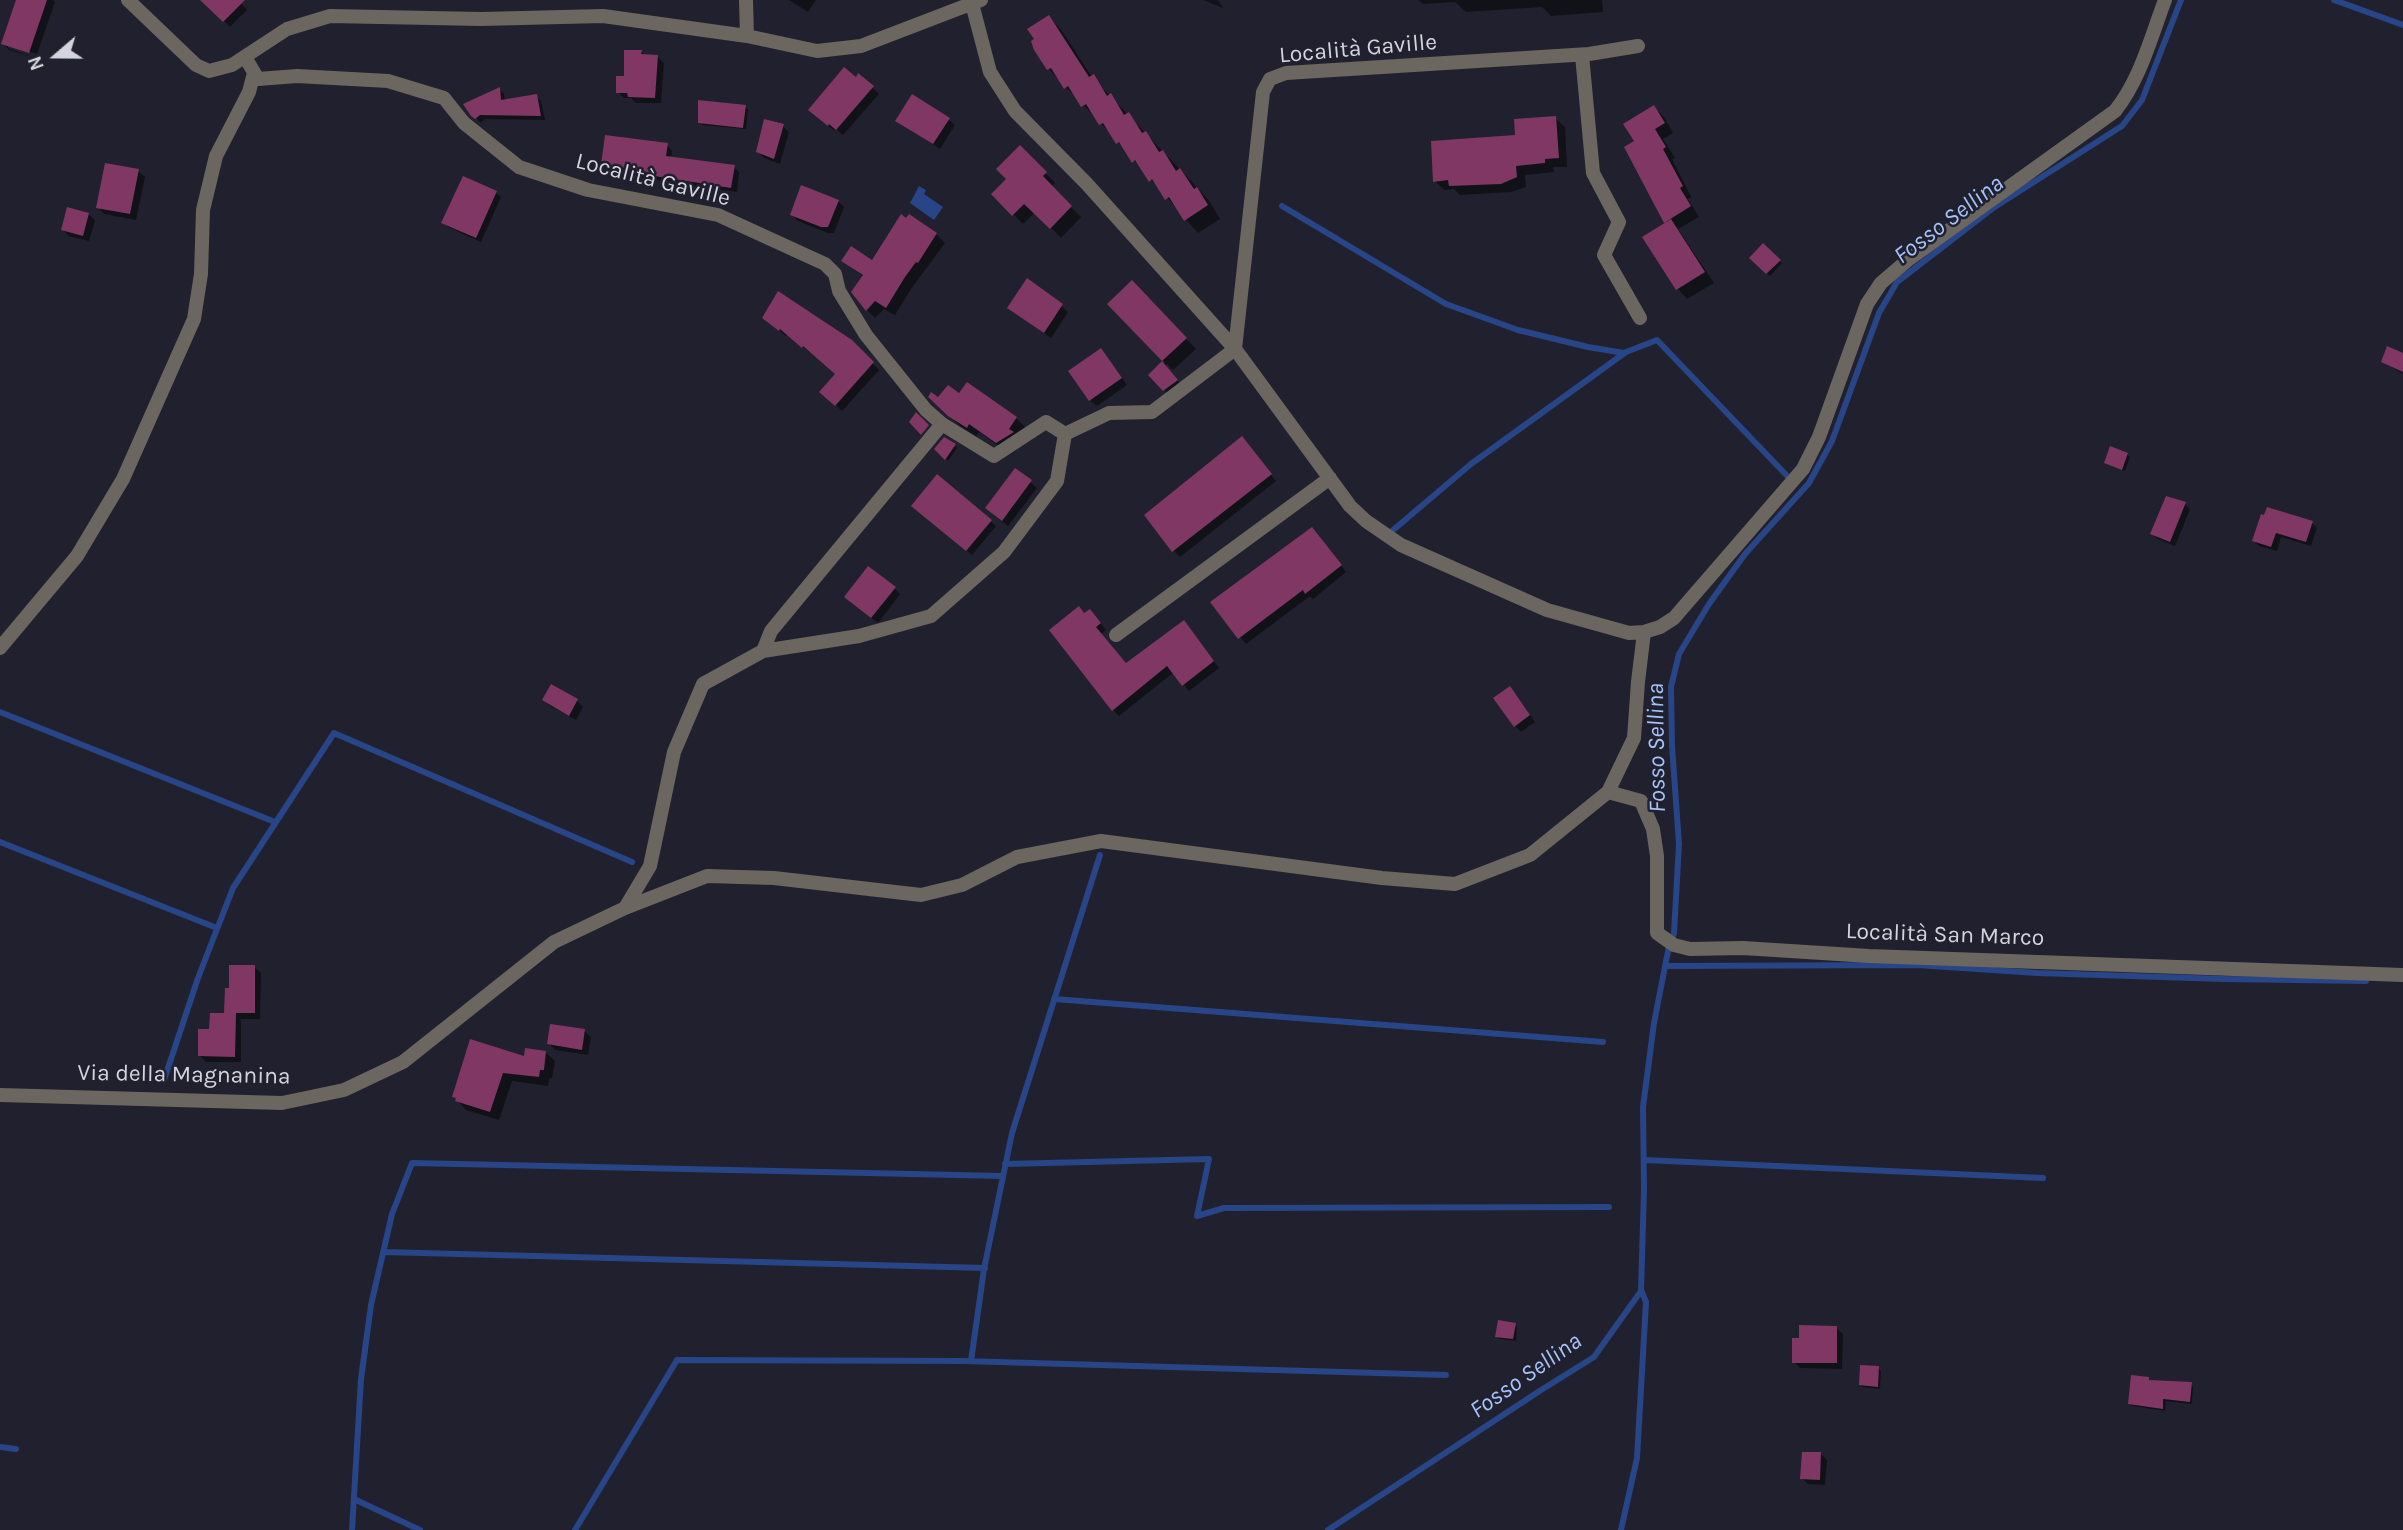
<!DOCTYPE html>
<html>
<head>
<meta charset="utf-8">
<style>
	body { margin:0 }
	#map { position:relative; width:2403px; height:1530px; overflow:hidden; background:#21202e; font-family:Karla,sans-serif }
	canvas { display:block }
	.north { position:absolute; left:21px; top:21px; width:70px; height:70px; -webkit-text-stroke:5px #21202e; paint-order:stroke; rotate:250deg; font-size:19px; font-weight:700; line-height:28px; text-align:center; color:#d5d4de }
	.north::after { content:''; display:block; margin:auto; width:24px; height:32px; background:#d5d4de; clip-path:polygon(50% 0,100% 100%,50% 72%,0 100%) }
</style>
</head>
<body>
<div id="map">
<canvas width="2403" height="1530"></canvas>
<div class="north">N</div>
</div>
<script>
const context = document.querySelector('canvas').getContext('2d');
context.lineJoin = 'round';
function fill(path, color) {
  context.fillStyle = color;
  context.fill(path, 'evenodd');
}
function strokePath(path, color, width, dash) {
  context.strokeStyle = color;
  context.lineWidth = width;
  context.lineCap = dash ? 'butt' : 'round';
  context.setLineDash(dash || []);
  context.stroke(path);
}
function write(font, color, halo, rows, align = 'center') {
  context.font = font + ' Karla,sans-serif';
  context.lineWidth = 5;
  context.setLineDash([]);
  context.textBaseline = 'middle';
  context.strokeStyle = halo;
  context.fillStyle = color;
  for (const [text, x, y, turn = 0] of rows) {
    context.save();
    context.translate(x, y);
    context.rotate((+turn || 0) * Math.PI / 180);
    context.textAlign = isNaN(turn) ? turn : align;
    if (halo) context.strokeText(text, 0, 0);
    context.fillText(text, 0, 0);
    context.restore();
  }
}
const water = new Path2D(`
	M919,186L926,190L924,194L943,207L934,220L910,203Z`);
const shadow = new Path2D(`
	M18,0H53L55,2L37,54L8,44V48L35,58L9,50L3,43Z
	M203,0H238L247,10L230,27Z
	M789,0H816L808,12Z
	M1203,0H1218L1223,8Z
	M1418,0H1602L1603,12L1551,16L1542,7L1466,12L1455,2L1423,4Z
	M1049,17L1062,31L1092,77L1193,183L1210,202L1220,219L1198,233L1114,137L1049,69Z
	M641,52L646,56L658,57L664,63L661,103H636L631,98H624L618,92Z
	M859,76L879,94L843,135L836,129L835,131L816,116Z
	M500,90L504,94L505,101L536,96L541,101L545,120L485,119L481,123L476,118Z
	M745,107L748,109L746,129L702,125L699,122Z
	M1654,107L1664,117L1673,133L1663,139L1675,158L1672,159L1691,197L1688,199L1699,217L1678,229L1714,283L1687,299L1678,289L1667,224L1636,142Z
	M1555,118L1565,127L1567,167H1553L1554,172L1525,175L1526,187L1511,192L1460,195L1454,189L1444,190L1435,181Z
	M948,119L955,125L940,149L898,121Z
	M783,126L789,132L780,164L764,158L758,152Z
	M667,145L672,151L671,159L734,167L739,172L737,192L642,178L638,174L609,170L603,164Z
	M1020,147L1055,183L1051,187L1081,217L1061,238L1035,212L1023,224L993,194L1008,179Z
	M138,171L145,177L136,220L104,214L98,207Z
	M496,193L501,197L481,242L448,227L443,223Z
	M838,201L844,207L834,233H828L798,221L792,215Z
	M88,214L95,220L89,241L69,236L63,230Z
	M936,234L945,243L913,286L895,315L884,309L875,318L859,302L864,277L843,261L873,262Z
	M1763,246L1782,263L1770,276L1751,258Z
	M1132,283L1196,349L1173,370L1167,364L1165,366L1185,389L1173,399L1150,375L1165,362L1109,304Z
	M1059,304L1068,312L1051,338L1009,308Z
	M771,324L851,342L879,370L842,411L828,398L837,374L810,351L809,352L788,334L786,336Z
	M1101,351L1127,385L1097,406L1090,400Z
	M2403,355V374L2383,362Z
	M930,396L939,399L959,396L1016,418L1025,427L1006,451L979,432L976,436L959,425Z
	M955,445L957,448L948,461L937,448Z
	M1247,445L1276,481L1180,557L1174,551Z
	M2127,454L2130,457L2125,471L2106,463Z
	M1015,470L1037,488L1008,526L993,514Z
	M938,476L996,526L972,555L918,511Z
	M2185,504L2190,509L2175,546L2158,539L2152,534Z
	M2262,516L2312,523L2317,528L2311,546L2281,537L2277,551L2259,546L2254,541Z
	M1318,535L1346,572L1313,599L1310,596L1246,644L1212,602Z
	M894,588L900,594L878,623L852,603Z
	M1085,615L1096,617L1106,630L1101,634L1127,665L1190,629L1219,668L1189,691L1174,672L1119,716L1113,710Z
	M552,686L577,701L583,707L576,720L550,706L544,700Z
	M1516,695L1535,722L1521,732L1515,726Z
	M254,967L261,973L260,1019H239L241,1021V1062H206L200,1056L211,1031L226,1015L231,990Z
	M584,1031L591,1037L588,1055L555,1050L549,1043Z
	M545,1052L555,1061L552,1078H549L548,1086L512,1081L499,1120L466,1110L457,1100L525,1058Z
	M1515,1324L1517,1327L1516,1341L1500,1339L1497,1336Z
	M1836,1328L1843,1334L1842,1369L1800,1368L1794,1362Z
	M1878,1368L1881,1371L1880,1389L1863,1387L1860,1385Z
	M2148,1379L2151,1382L2191,1384L2193,1387L2192,1404L2166,1401L2165,1411L2133,1406L2130,1404Z
	M1821,1454L1827,1460L1825,1485L1808,1484L1802,1478Z`);
const stream = new Path2D(`
	M2334,0L2403,25
	M1282,206L1446,304L1518,330L1588,347L1624,353
	M1392,531L1471,464L1626,352L1657,340L1793,482
	M0,712L275,822
	M0,842L217,928
	M1665,966L1917,965L2037,973L2223,979L2366,981
	M1054,999L1603,1042
	M164,1080L198,978L233,888L334,733L632,862
	M1644,1160L2043,1178
	M1005,1164L1209,1159L1197,1216L1224,1208L1609,1207
	M384,1252L985,1268
	M971,1361L984,1269L1012,1133L1100,855
	M0,1447L16,1449
	M354,1499L420,1530
	M352,1530L361,1379L371,1305L392,1214L412,1163L1003,1176
	M575,1530L677,1360L963,1361L1446,1375
	M1328,1530L1538,1392L1594,1357L1641,1291L1644,1190L1643,1107L1654,1023L1669,946L1674,933L1679,844L1672,746L1671,687L1679,654L1709,604L1745,554L1809,483L1832,441L1879,313L1897,282L1993,208L2122,126L2142,100L2181,0
	M1621,1530L1637,1458L1646,1302L1641,1290`);
const building = new Path2D(`
	M16,0H47L29,53L1,44Z
	M200,0H245L223,22Z
	M1049,15L1089,77L1094,74L1107,96L1111,93L1124,115L1129,112L1142,133L1146,131L1159,152L1163,150L1176,171L1180,168L1194,189L1197,187L1208,205L1184,221L1169,197L1165,200L1152,179L1149,182L1135,160L1132,163L1119,142L1116,144L1103,123L1099,125L1086,104L1081,107L1068,86L1064,89L1051,68L1047,70L1034,50L1031,41L1034,39L1027,29Z
	M624,50H642L641,54L658,55L655,98L628,97L627,93H616V76H624Z
	M844,67L856,77L858,73L874,86L836,130L829,124L828,126L808,110Z
	M500,87L501,100L537,94L541,116L480,115L475,119L471,116L463,104Z
	M912,94L950,118L933,144L895,121Z
	M698,100L746,105L743,128L698,123Z
	M1654,105L1665,123L1655,129L1666,147L1663,149L1683,186L1680,188L1691,206L1664,223L1624,147L1634,141L1623,124Z
	M1556,116L1559,158L1545,159V163L1516,166L1517,177L1501,184L1449,186L1448,180L1433,182L1431,141L1515,135L1514,119Z
	M764,119L784,124L774,159L756,152Z
	M605,135L668,143L666,156L735,165L731,188L635,173V169L601,165Z
	M1020,145L1047,172L1043,176L1072,206L1050,229L1024,204L1012,216L991,194L1006,179L996,169Z
	M105,163L139,169L130,214L96,208Z
	M463,176L497,191L476,238L441,223Z
	M801,185L839,200L828,227H821L790,215Z
	M67,207L89,213L83,236L61,230Z
	M901,214L906,218L909,214L937,233L918,263L916,262L905,277L886,308L875,301L866,311L851,292L863,275L841,261L851,246L872,260Z
	M1671,219L1705,272L1676,290L1642,237Z
	M1763,243L1781,260L1766,274L1749,258Z
	M1027,278L1063,304L1044,333L1007,308Z
	M1132,280L1187,338L1162,361L1107,304Z
	M778,291L852,340L874,362L835,406L819,392L835,374L803,346L802,348L780,329L779,331L762,318Z
	M2387,346L2403,353V372L2381,362Z
	M1101,348L1122,378L1089,401L1068,371Z
	M1162,361L1178,380L1163,391L1148,375Z
	M967,382L1017,417L1009,429L1014,432L996,443L969,424L967,428L948,416L928,397L931,392L938,397L948,385L959,393Z
	M916,412L929,425L921,435L909,422Z
	M1242,436L1272,474L1172,552L1144,515Z
	M944,437L956,444L945,460L934,449Z
	M2110,446L2128,453L2122,470L2104,463Z
	M1015,468L1032,480L1002,521L985,508Z
	M937,474L992,520L966,551L911,506Z
	M2166,496L2186,502L2170,542L2150,534Z
	M2267,507L2313,521L2306,542L2276,533L2271,547L2252,541L2261,514L2264,515Z
	M1312,527L1342,565L1305,594L1303,590L1238,639L1210,602Z
	M868,566L896,587L871,618L844,597Z
	M1079,606L1084,613L1090,609L1101,623L1096,627L1126,663L1184,620L1214,661L1182,686L1167,666L1112,711L1049,630Z
	M551,684L578,699L569,716L542,700Z
	M1510,686L1530,715L1514,727L1493,698Z
	M229,965H255V1013H234H236L235,1057L198,1056V1029H209L210,1013H224L225,988H229Z
	M550,1024L585,1029L582,1050L547,1044Z
	M470,1039L524,1056L525,1048L546,1051L544,1070H540L539,1077L503,1073L490,1112L455,1101L456,1098L452,1097Z
	M1498,1320L1516,1323L1513,1339L1495,1337Z
	M1799,1325L1837,1326V1363H1792V1338H1799Z
	M1860,1365L1879,1366L1878,1387L1859,1385Z
	M2131,1375L2149,1377V1380L2192,1382L2190,1402L2163,1399V1409L2128,1404Z
	M1802,1452H1821L1820,1480L1800,1479Z`);
const street = new Path2D(`
	M128,0L196,65L209,71L232,65L287,29L330,16L481,19L603,16L747,36L817,51L861,46L981,0
	M746,0L747,36
	M971,0L990,72L1015,111L1087,184L1235,349L1350,506L1366,521L1401,545L1547,610L1629,633L1644,632L1660,627L1674,618L1803,469L1819,437L1867,304L1881,283L1909,259L2115,111C2140,80 2151,37 2165,0
	M1582,55L1593,173L1619,222L1604,255L1640,318
	M245,57L258,79L297,76L388,81L444,98L464,123L519,167L588,190L718,215L825,264L835,274L839,291L866,335L926,410L942,424L994,456L1046,422L1065,434L1057,481L1004,552L931,616L859,636L763,651L703,684L674,752L650,866L625,908
	M1065,434L1109,413L1152,412L1235,349L1263,92L1270,79L1286,73L1589,54L1638,46
	M1116,635L1330,478
	M0,648L77,556L123,479L194,319L201,274L203,210L216,156L249,92L254,73
	M763,651L771,631L942,424
	M1608,792L1641,801L1653,829L1657,856V933L1674,945L1690,949L1743,948L1869,956L2403,975
	M0,1095L282,1103L344,1090L403,1062L554,942L625,908L707,876L774,878L921,895L962,885L1017,857L1101,841L1382,878L1455,884L1530,855L1608,792L1634,738L1638,682L1644,632`);
const streetNames = [
	["Località Gaville",1358,49,-5],
	["Località Gaville",653,180,14],
	["Località San Marco",1945,935,2],
	["Via della Magnanina",184,1075,1]
];
const waterNames = [
	["Fosso Sellina",1949,220,-37],
	["Fosso Sellina",1657,748,-91],
	["Fosso Sellina",1526,1376,-35]
];
fill(water, '#274587');
fill(shadow, '#0007');
strokePath(stream, '#274587', 6);
fill(building, '#813764');
strokePath(street, '#6c6660', 14);
write('23px', '#d5d4de', '#21202e', streetNames);
write('italic 24px', '#a5c2fb', '#21202e', waterNames);
</script>
</body>
</html>
